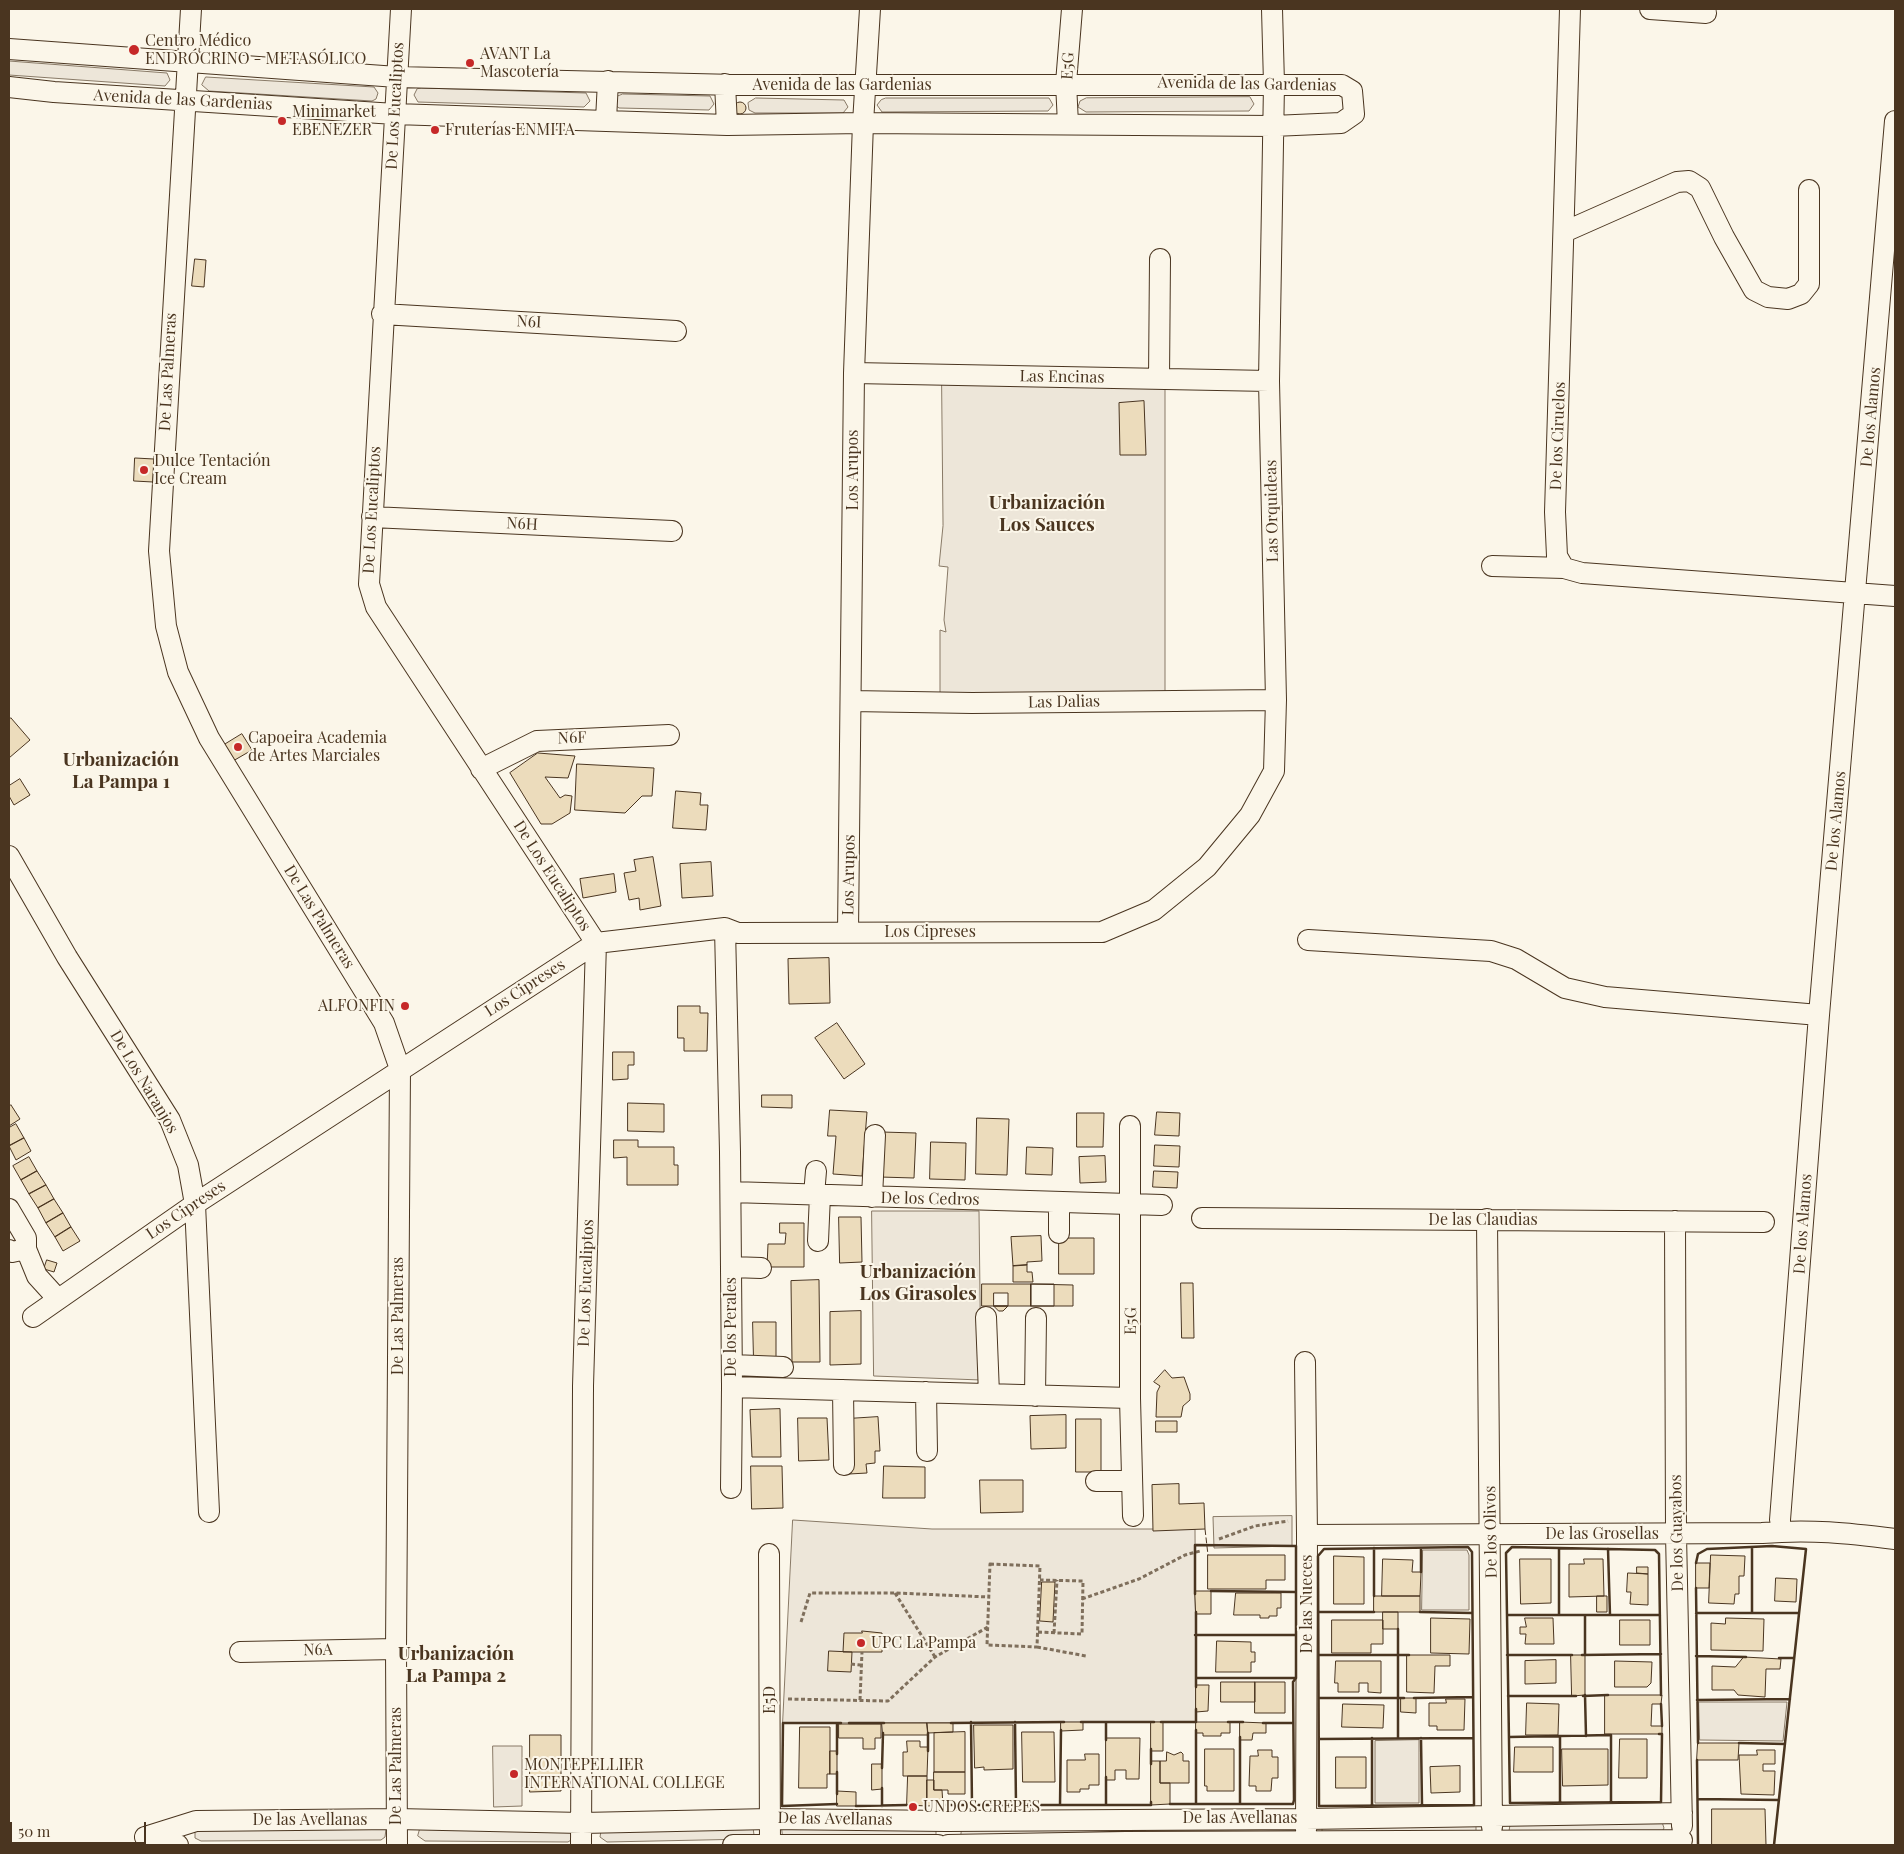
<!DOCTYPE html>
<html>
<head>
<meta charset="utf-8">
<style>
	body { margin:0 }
	#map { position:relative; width:1904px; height:1854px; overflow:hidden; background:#fbf6e9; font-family:"Playfair Display",serif }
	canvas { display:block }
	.frame { position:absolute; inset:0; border:10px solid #4a3520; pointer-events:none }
	.scale { position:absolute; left:10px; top:1822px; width:136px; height:22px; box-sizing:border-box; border:2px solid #4a3520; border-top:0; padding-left:6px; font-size:15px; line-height:18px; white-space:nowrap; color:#4a3520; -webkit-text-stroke:4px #fbf6e9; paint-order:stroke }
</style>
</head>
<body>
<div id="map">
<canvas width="1904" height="1854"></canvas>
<div class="frame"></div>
<div class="scale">50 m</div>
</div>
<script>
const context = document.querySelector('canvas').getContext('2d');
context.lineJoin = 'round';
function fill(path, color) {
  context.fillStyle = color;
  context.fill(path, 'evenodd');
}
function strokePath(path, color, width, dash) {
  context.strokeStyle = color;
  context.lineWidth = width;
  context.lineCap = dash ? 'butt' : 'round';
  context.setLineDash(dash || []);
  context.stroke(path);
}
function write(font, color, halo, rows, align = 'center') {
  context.font = font + ' "Playfair Display",serif';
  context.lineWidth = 4;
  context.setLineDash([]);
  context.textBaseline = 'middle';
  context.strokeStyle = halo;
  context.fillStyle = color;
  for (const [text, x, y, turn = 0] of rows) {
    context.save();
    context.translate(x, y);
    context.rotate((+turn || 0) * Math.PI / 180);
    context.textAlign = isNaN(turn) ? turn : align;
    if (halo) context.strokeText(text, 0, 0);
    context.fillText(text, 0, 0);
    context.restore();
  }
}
const green = new Path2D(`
	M9,61L167,73L170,80L165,86L9,75Z
	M206,77L374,87L378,93L376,99L372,101L209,91L202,85Z
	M422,88L586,93L590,101L584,107L418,102L414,95L417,89Z
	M623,94L710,96L714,104L709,110L619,108L615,105L616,97Z
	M1250,97L1254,104L1249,111L1086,112L1078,107L1080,101L1086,98Z
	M756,98L844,100L848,107L843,113H755L749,110L748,103Z
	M886,98H1049L1053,105L1048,111L882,112L877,105L881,100Z
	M942,382L1165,386V700L940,693V630L946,632L944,620L948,567L939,566L943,526Z
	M872,1211H979L981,1380L874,1376Z
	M1292,1516V1546L1214,1548L1213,1517Z
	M793,1520L932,1529H1195L1196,1722L783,1723Z
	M1423,1550H1467L1469,1555V1610H1422Z
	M1699,1702H1787L1783,1741L1700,1740Z
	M1419,1740V1803H1375V1741Z
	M493,1746H522V1806L494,1807Z
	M1662,1822L1664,1828L1662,1832L1509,1831L1510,1825Z
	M1476,1826V1832L1322,1835V1828Z
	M753,1827L754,1835L750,1839L607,1842L600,1837L601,1831Z
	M782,1828L936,1829V1835L783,1837Z
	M962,1828L1116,1830L1114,1836L961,1837Z
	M1295,1828L1296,1832H1141V1830Z
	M386,1829L385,1837L381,1840L201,1841L195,1838V1830Z
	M420,1829L572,1832L571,1840L568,1842L425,1841L418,1836Z`);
const building = new Path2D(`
	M734 108a6 6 0 1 1 12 0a6 6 0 1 1-12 0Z
	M195,259L206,260L204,287L192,286Z
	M1144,401L1146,455H1120L1119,403Z
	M135,458L154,459L153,482L134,481Z
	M11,718L30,740L9,758V720Z
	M242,734L252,750L233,761L224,745Z
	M538,753L575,756L568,778L545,777L560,798L565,795L572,796L570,813L552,824H541L510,773Z
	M577,764L654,768L652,796H642L625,813L575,810Z
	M20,779L30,795L14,805L9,796V786Z
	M676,791L701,793L700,805H708L706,830L673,828Z
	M653,857L661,906L640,910L639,898L629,900L624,873L636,871L634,860Z
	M711,862L713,896L682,898L680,864Z
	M614,874L616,892L583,898L580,879Z
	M829,958L830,1003L789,1004L788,959Z
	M678,1006H700V1013H708L707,1051H684V1038H678Z
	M837,1023L865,1064L844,1079L815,1038Z
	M613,1052H634V1065H628V1079L613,1080Z
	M762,1095H792V1108L762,1107Z
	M628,1103L664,1104V1132L628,1131Z
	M11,1105L20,1119L9,1126V1107Z
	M830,1110L867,1112L862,1176L833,1174L836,1136H828Z
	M1157,1112L1180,1113L1179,1136L1155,1135Z
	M1077,1113H1104L1103,1147H1077Z
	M977,1118L1009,1119L1007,1175L976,1174Z
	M16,1124L24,1138L9,1146V1128Z
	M882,1132L916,1133L914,1178L880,1177Z
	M24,1138L31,1151L16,1160L9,1146Z
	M614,1140H638V1147H674V1165H678V1185H627V1157L614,1158Z
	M931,1142L966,1143L965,1180L930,1179Z
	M1155,1145L1180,1146L1179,1167L1154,1166Z
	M1027,1147L1053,1148L1052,1175L1026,1174Z
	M1105,1156L1106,1182L1080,1183L1079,1157Z
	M29,1157L37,1171L21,1180L13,1166Z
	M37,1171L46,1185L29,1194L21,1180Z
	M1154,1171L1178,1172L1177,1188L1153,1187Z
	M46,1185L54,1199L38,1208L29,1194Z
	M54,1199L63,1213L46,1223L38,1208Z
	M63,1213L71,1227L55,1237L46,1223Z
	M839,1217H861L862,1262L840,1263Z
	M780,1223H804V1267H767L768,1244H785L786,1233H780Z
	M71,1227L80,1241L63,1251L55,1237Z
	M1041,1236L1042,1261L1027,1262V1265L1013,1266L1011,1237Z
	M1059,1238H1094V1274H1059Z
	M47,1260L57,1263L54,1272L44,1269Z
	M1027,1265V1272H1032L1033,1282H1013V1266Z
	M819,1280L820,1362H792L791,1281Z
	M1181,1283H1193L1194,1338H1182Z
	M982,1284H1031V1306H982Z
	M1031,1284L1073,1285V1306H1031Z
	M1031,1284H1054V1306H1031Z
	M994,1293H1008V1306H994Z
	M994,1306H1008L1003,1311H999Z
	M861,1311V1364L830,1365V1312Z
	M753,1322H776V1362H754Z
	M1165,1370L1172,1378L1184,1377L1190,1394V1400L1183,1406L1181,1417H1156L1157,1392L1160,1386L1154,1382Z
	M780,1409L781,1457H752L750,1410Z
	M1066,1415V1448L1031,1449L1030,1416Z
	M878,1417L880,1451H875V1463L866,1464L867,1473L849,1474L847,1419Z
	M798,1418H827L829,1460L799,1461Z
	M1076,1419H1101V1472H1076Z
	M1156,1421H1177V1432H1156Z
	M751,1466H782L783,1508L752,1509Z
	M884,1466L925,1467V1498H883Z
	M980,1480H1023V1512L981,1513Z
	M1179,1484V1504L1204,1503L1205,1529L1153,1531L1152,1485Z
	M1208,1555H1285V1580H1266V1589H1208Z
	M1711,1555L1745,1556L1744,1576H1739V1594H1735L1734,1604L1709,1603Z
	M1334,1556L1364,1557V1604H1334Z
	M1383,1559L1413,1560L1412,1572H1421L1420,1596H1382Z
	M1520,1559H1551V1603L1521,1604Z
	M1584,1559H1603L1604,1596L1569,1597V1564H1584Z
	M1696,1563H1710L1709,1588H1696Z
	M1637,1567H1648V1574L1637,1573Z
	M1628,1573L1648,1574V1605L1630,1604L1631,1592H1627Z
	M1776,1578L1797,1579L1796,1602L1775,1601Z
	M1042,1582H1055L1053,1622L1040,1621Z
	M1195,1591H1211V1614H1196Z
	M1236,1593H1281V1608H1277V1616H1269V1618H1260V1615H1234Z
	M1374,1596H1420V1612H1374Z
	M1597,1596H1607V1612H1597Z
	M1383,1612H1398V1629H1383Z
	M1431,1618L1470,1619L1469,1654L1431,1653Z
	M1525,1618H1553L1554,1644H1525L1526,1634H1520V1627H1526Z
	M1726,1618L1764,1619L1763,1651L1711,1650V1623L1725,1624Z
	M1332,1620H1383V1644H1371V1653H1332Z
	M1620,1620H1650V1645H1620Z
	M862,1631L882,1633V1652H843L844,1633H862Z
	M1217,1641L1251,1642V1652H1255V1662H1251V1672H1216Z
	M829,1651L852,1652L851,1672L828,1671Z
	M1407,1655H1450V1666H1435L1434,1693L1407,1692Z
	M1571,1655H1585V1695L1572,1696Z
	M1744,1657L1781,1659L1780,1669H1766L1765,1697L1738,1695L1734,1690H1712V1666L1735,1667Z
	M1556,1660V1683L1525,1684V1661Z
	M1336,1661H1381V1693L1368,1692V1683H1359V1692H1338V1683H1335Z
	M1615,1661L1652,1662L1651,1683L1647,1687H1615Z
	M1221,1682H1255V1702H1221Z
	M1255,1682H1285V1713H1255Z
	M1196,1685H1209L1208,1711L1196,1712Z
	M1605,1695H1662L1661,1704H1652L1651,1726H1662V1734H1605Z
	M1401,1698H1416V1713L1401,1712Z
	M1446,1699H1465L1464,1730H1437V1726H1429V1703H1446Z
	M1527,1703L1559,1704L1558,1735H1526Z
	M1343,1704L1384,1705L1383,1728L1342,1727Z
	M1061,1722H1083V1730L1061,1731Z
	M1151,1722H1163V1751H1151Z
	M1196,1722H1230V1733H1221V1736H1203V1733H1196Z
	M1240,1722L1266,1723V1733H1253L1252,1740H1240Z
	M882,1723H927L928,1735H883Z
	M927,1723H953V1732L928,1733Z
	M839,1724H881V1738H875V1749H863V1738H839Z
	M974,1725H1013V1769L984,1770V1767L975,1768Z
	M800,1727H830V1774H827V1788H799Z
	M965,1732V1772H934V1733Z
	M1022,1732H1054L1055,1782H1023Z
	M530,1735H561V1791L530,1792Z
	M1106,1738H1140L1139,1779H1126V1770H1115V1780H1106Z
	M1620,1739H1647V1778H1619Z
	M907,1741H920V1747H928L927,1776H903V1752H907Z
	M1698,1743H1739L1738,1760H1697Z
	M1515,1747H1553V1772H1514Z
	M1205,1749H1234V1791H1207V1786H1205Z
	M1562,1749H1608V1785L1563,1786Z
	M1258,1750H1272V1757H1278V1778H1272L1271,1791H1256V1786H1249L1250,1756H1258Z
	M1757,1750H1775V1764H1763V1771H1775L1774,1795L1741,1794L1739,1755H1757Z
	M830,1751H837V1774H830Z
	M1167,1752L1174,1755L1181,1752L1183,1754V1761H1189V1783H1160V1761H1166Z
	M1085,1754H1099V1785H1089V1789H1080V1792H1067V1760H1085Z
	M1336,1757H1366V1788H1336Z
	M1151,1761H1160V1783H1170V1804L1151,1805Z
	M872,1764H882V1789L872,1790Z
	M1460,1766V1792L1431,1793L1430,1767Z
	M934,1772H965V1794H948V1790H934Z
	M908,1776H927V1806L907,1805Z
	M927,1780H934V1790H942L943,1805L927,1806Z
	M837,1791L856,1792V1806H837Z
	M1712,1809H1765L1766,1845H1712Z`);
const path = new Path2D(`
	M1219,1539L1255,1526L1288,1521
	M990,1564L1040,1566L1037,1647L987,1645Z
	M895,1593L935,1657
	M1082,1599L1139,1579L1185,1555L1200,1551
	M801,1622L810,1593H895L989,1597
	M1038,1632L1082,1634L1083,1581L1040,1580
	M1054,1633L1057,1580
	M1037,1647L1086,1656
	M851,1664L861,1665
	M788,1699L888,1701L935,1657L988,1627
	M860,1700L862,1652`);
const minor = new Path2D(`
	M191,9L159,551L166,626L178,672L209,738L384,1023L400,1069L396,1649L397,1845
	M401,9L369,584L376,607L596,943L583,1386L581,1845
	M1570,9L1555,512L1557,556L1564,568L1582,573L1895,596
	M1650,9L1706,13
	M9,49L397,77L736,85H1342L1352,91L1354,114L1341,123L1273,126L863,123L727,125L395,114L54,92L9,87
	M725,84L727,125
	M606,120L608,81
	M1068,124L1066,83L1072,9
	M1564,232L1677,182L1689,181L1700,188L1724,237L1754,290L1768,297L1788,299L1801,294L1809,284V190
	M382,314L676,331
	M854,373L1269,381
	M1159,379L1160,259
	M372,517L672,531
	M1492,566L1564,568
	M851,701L972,703L1276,700
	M481,769L537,741L669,735
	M9,856L67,957L170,1120L188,1165L195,1204L209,1512
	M725,928L730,1152L732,1387L1130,1398
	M848,932L854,373L863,123L870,9
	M1308,940L1491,951L1516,959L1565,988L1605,997L1819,1015
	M1130,1126V1398L1133,1516
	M731,1192L1162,1205
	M814,1195L816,1171
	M872,1197L875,1135
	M9,1209L26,1238V1249L37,1276L57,1298
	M1202,1218L1764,1222
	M1487,1219L1492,1827
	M1675,1221L1676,1534L1682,1826
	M1059,1233V1203
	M818,1241L820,1195
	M9,1250L12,1252L26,1249
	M731,1267L761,1268
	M33,1317L195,1204L596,943L725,928L738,933L1102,932L1154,910L1207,867L1250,815L1274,771L1276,700L1269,381L1274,84L1272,9
	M986,1317L989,1394
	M1305,1362L1307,1535L1306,1830
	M732,1365L783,1367
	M843,1390L844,1465
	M926,1392L927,1451
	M1035,1396L1036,1318
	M1096,1481H1132
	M731,1488L732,1387
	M1780,1520L1819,1015L1895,121
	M1307,1535L1762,1533C1811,1529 1847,1533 1895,1539
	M769,1554L770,1845
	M240,1652L396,1649
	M145,1837L196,1821L397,1819L582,1823L770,1819L946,1821L1306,1819L1682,1813
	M145,1837L178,1845
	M733,1845H938
	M948,1845L1126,1842L1682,1840`);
const fence = new Path2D(`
	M1205,1529L1208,1555`);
const wall = new Path2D(`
	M1468,1547L1472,1552L1474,1805L1319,1806L1318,1556L1324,1549Z
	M1374,1548V1596
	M1559,1548V1615
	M1608,1549L1610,1615
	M1696,1563L1698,1554L1707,1549L1772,1546L1806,1549L1774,1845
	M1421,1572V1548
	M1696,1588L1698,1743
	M1211,1591L1295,1592
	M1196,1612V1687
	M1319,1612H1374
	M1420,1612L1472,1613
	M1696,1613H1799
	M1752,1613V1547
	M1507,1615H1660
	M1585,1615V1655
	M1398,1629V1738
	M1195,1635H1295
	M1319,1655H1409
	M1507,1655H1572
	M1582,1655L1661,1654
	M1696,1656L1746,1657
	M1779,1658H1794
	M1196,1678H1296
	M1585,1695L1586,1736
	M1508,1696H1576
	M1583,1696L1608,1695
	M1319,1698H1404
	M1414,1698L1473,1697
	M1697,1700L1790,1699
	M1661,1704L1662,1726
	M971,1722L972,1805
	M1015,1722L1016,1805
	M1081,1722H1154
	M1106,1722V1740
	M1161,1722H1196V1709
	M1228,1722H1243
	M849,1723H884
	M951,1723L1064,1722
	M1263,1723H1293
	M1196,1730V1804
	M1659,1734H1662L1661,1802L1510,1803L1506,1553L1512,1547L1655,1550L1659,1554L1661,1695
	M1611,1735V1802
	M1560,1736V1802
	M1240,1737V1804
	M1509,1737L1611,1735
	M1421,1738L1422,1805
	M1319,1739L1473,1738
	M1739,1743L1785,1744
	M1151,1749V1764
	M928,1751V1733
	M837,1754V1723
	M1697,1760L1698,1845
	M882,1768L883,1733
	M882,1788V1806
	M837,1794V1772
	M1698,1799L1779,1800
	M837,1804L782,1806L783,1723H841
	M1170,1804H1293L1294,1800L1293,1682L1296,1678V1546L1195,1545V1594
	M943,1805H1151V1802
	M1060,1805L1061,1730
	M1106,1805V1777
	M856,1806L907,1805
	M1372,1806V1738`);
const markers = [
	[134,50,6,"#c62828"],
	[470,63,5,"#c62828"],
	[282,121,5,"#c62828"],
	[435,130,5,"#c62828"],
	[144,470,5,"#c62828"],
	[238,747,5,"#c62828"],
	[405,1006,5,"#c62828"],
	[861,1643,5,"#c62828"],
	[514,1774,5,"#c62828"],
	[913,1807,5,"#c62828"]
];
const poiNames = [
	["Centro Médico",145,41],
	["ENDRÓCRINO - METASÓLICO",145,59],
	["AVANT La",480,54],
	["Mascotería",480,72],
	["Minimarket",292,112],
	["EBENEZER",292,130],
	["Fruterías ENMITA",445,130],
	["Dulce Tentación",154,461],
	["Ice Cream",154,479],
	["Capoeira Academia",248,738],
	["de Artes Marciales",248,756],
	["ALFONFIN",395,1006,"right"],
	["UPC La Pampa",871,1643],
	["MONTEPELLIER",524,1765],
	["INTERNATIONAL COLLEGE",524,1783],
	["UNDOS CREPES",923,1807]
];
const streetNames = [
	["E5G",1068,66,-87],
	["Avenida de las Gardenias",1247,84,1],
	["Avenida de las Gardenias",842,85],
	["Avenida de las Gardenias",183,100,3],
	["De Los Eucaliptos",395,106,-87],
	["N6I",529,322,3],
	["De Las Palmeras",168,372,-87],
	["Las Encinas",1062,377,1],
	["De los Alamos",1871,417,-85],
	["De los Ciruelos",1558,436,-88],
	["Los Arupos",853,470,-90],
	["De Los Eucaliptos",372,510,-87],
	["Las Orquideas",1272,511,-91],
	["N6H",522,524,3],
	["Las Dalias",1064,702,-1],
	["N6F",572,738,-2],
	["De los Alamos",1836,821,-85],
	["Los Arupos",849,875,-89],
	["De Los Eucaliptos",552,876,57],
	["De Las Palmeras",319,917,58],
	["Los Cipreses",930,932],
	["Los Cipreses",525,988,-33],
	["De Los Naranjos",144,1082,59],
	["De los Cedros",930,1199,1],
	["Los Cipreses",186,1210,-34],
	["De las Claudias",1483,1220],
	["De los Alamos",1803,1224,-86],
	["De Los Eucaliptos",586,1283,-88],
	["De Las Palmeras",398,1316,-90],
	["E5G",1131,1321,-89],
	["De los Perales",731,1327,-90],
	["De los Olivos",1491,1532,-91],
	["De los Guayabos",1677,1533,-91],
	["De las Grosellas",1602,1534],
	["De las Nueces",1307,1604,-90],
	["N6A",318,1650,-1],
	["E5D",770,1700,-90],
	["De Las Palmeras",396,1766,-90],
	["De las Avellanas",1240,1818],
	["De las Avellanas",835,1819,1],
	["De las Avellanas",310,1820]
];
const quarterNames = [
	["Urbanización",1047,503],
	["Los Sauces",1047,525],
	["Urbanización",121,760],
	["La Pampa 1",121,782],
	["Urbanización",918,1272],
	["Los Girasoles",918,1294],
	["Urbanización",456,1654],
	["La Pampa 2",456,1676]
];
fill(green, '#ede6d9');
strokePath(green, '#887966', 1);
fill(building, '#ecdcbc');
strokePath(building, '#4a3520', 1);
strokePath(minor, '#4a3520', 22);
strokePath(path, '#7f6f5c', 3, [4, 2.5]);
strokePath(minor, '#fbf6e9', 20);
strokePath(fence, '#4a3520', 1, [6, 2.5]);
strokePath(wall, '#4a3520', 2.5);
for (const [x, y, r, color] of markers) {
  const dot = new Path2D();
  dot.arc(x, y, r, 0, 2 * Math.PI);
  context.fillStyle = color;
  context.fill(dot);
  strokePath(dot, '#fbf6e9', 2);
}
write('16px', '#4a3520', '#fbf6e9', poiNames, 'left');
write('16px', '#4a3520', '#fbf6e9', streetNames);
write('bold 19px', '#4a3520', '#fbf6e9', quarterNames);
</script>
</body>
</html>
